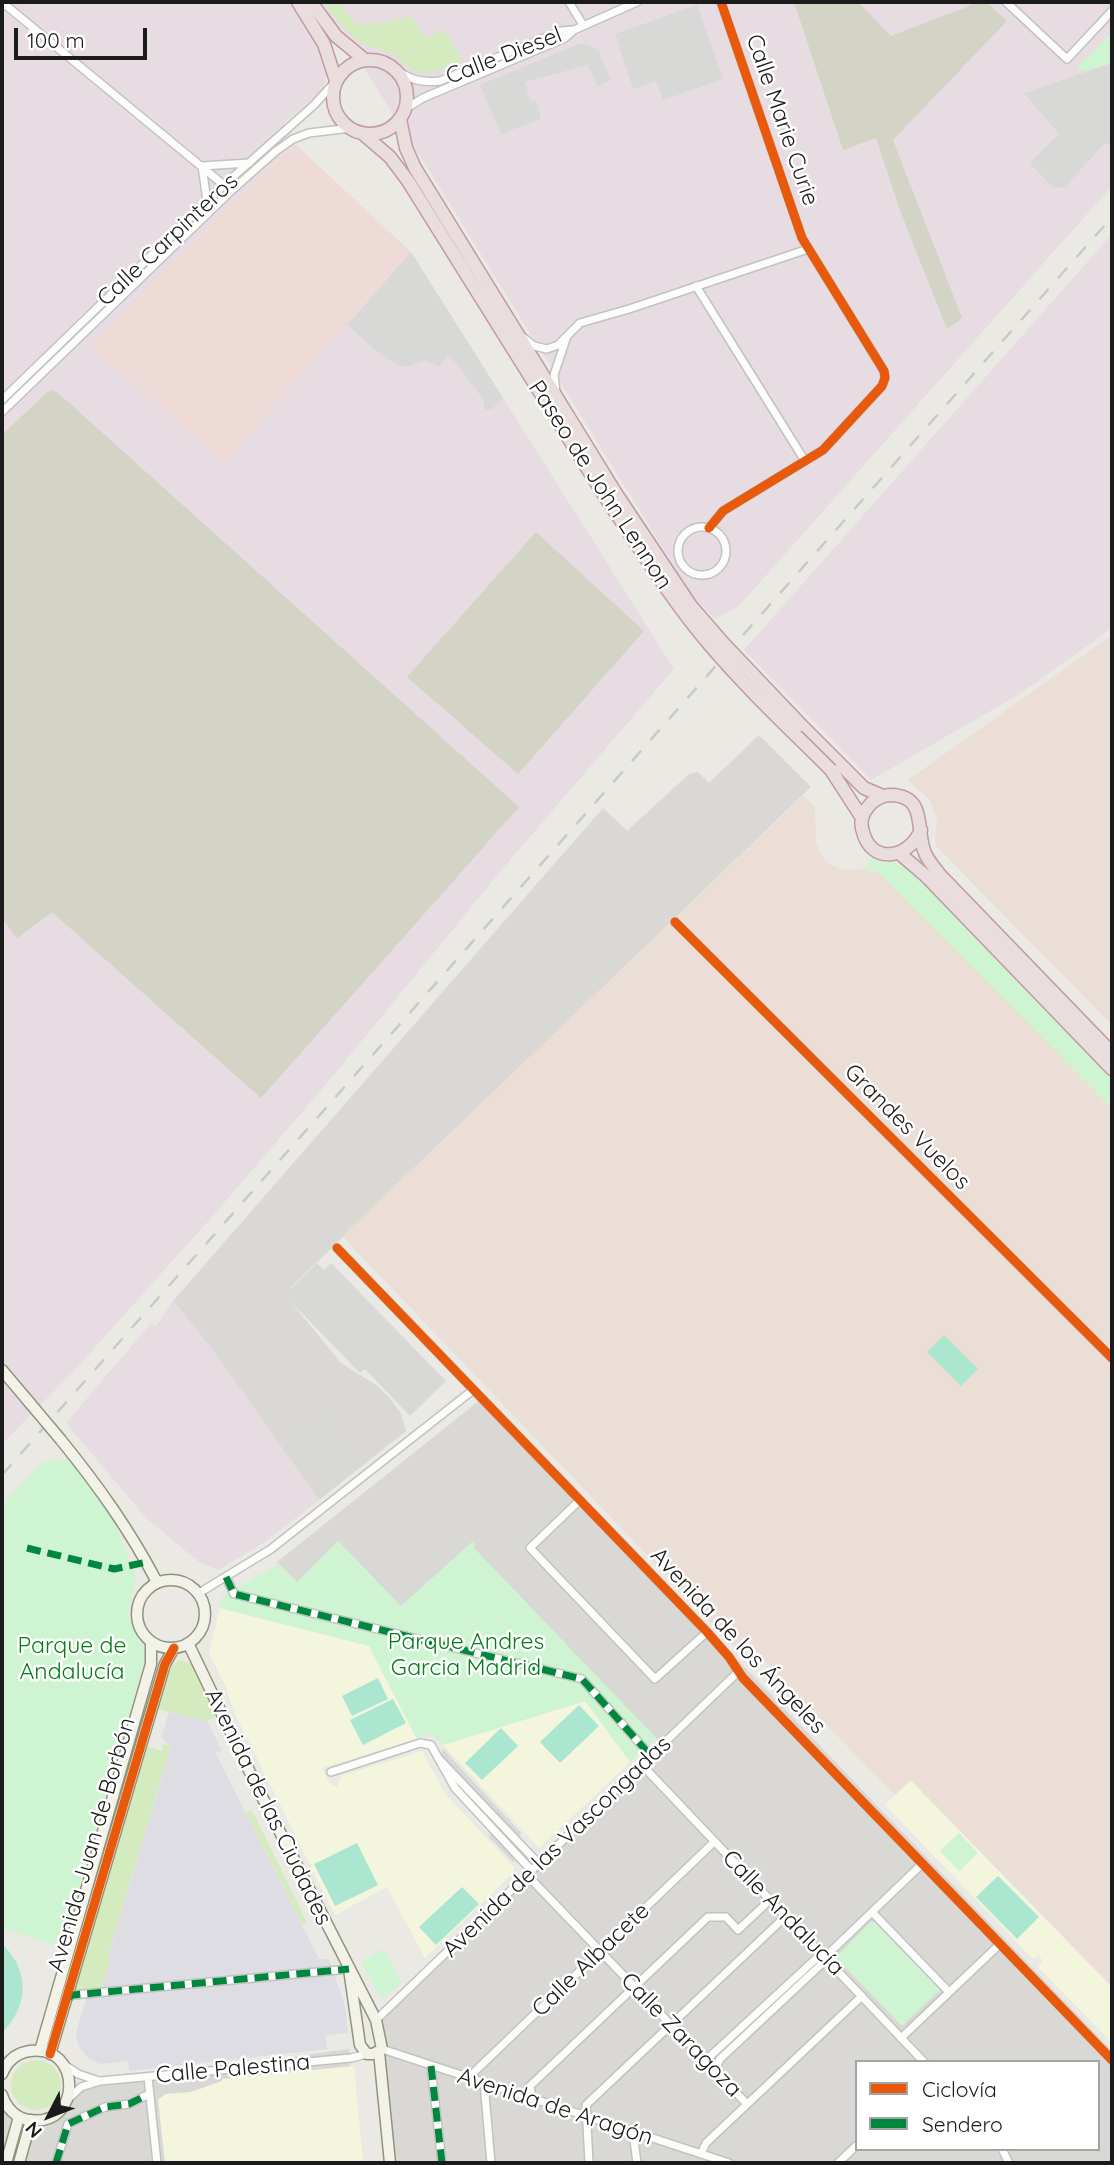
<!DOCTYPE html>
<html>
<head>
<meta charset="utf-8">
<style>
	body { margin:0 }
	#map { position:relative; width:1114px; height:2165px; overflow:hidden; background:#eae9e4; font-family:Quicksand,sans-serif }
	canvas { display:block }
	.frame { position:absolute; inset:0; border:4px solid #1b1b1b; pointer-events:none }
	.legend { position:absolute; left:855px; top:2060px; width:245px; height:91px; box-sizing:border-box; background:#fff; border:2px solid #a4a4a4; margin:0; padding:9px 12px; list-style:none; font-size:21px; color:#1b1b1b }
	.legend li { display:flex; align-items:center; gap:14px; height:35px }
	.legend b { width:35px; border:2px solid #a4a4a4 }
	.north { position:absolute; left:14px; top:2081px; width:70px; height:70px; -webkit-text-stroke:5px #fff; paint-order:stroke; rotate:228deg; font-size:19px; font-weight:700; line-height:28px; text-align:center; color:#1b1b1b }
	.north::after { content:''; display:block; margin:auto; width:24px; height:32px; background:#1b1b1b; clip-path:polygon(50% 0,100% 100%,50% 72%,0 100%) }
	.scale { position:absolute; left:14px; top:28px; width:133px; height:32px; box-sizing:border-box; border:4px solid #1b1b1b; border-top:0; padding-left:9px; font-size:21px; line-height:24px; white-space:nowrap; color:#1b1b1b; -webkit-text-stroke:5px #fff; paint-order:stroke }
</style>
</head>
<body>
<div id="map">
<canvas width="1114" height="2165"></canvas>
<div class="frame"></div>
<ul class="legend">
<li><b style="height:9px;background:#e8590c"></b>Ciclovía</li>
<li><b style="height:9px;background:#00873e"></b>Sendero</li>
</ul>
<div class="north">N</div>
<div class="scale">100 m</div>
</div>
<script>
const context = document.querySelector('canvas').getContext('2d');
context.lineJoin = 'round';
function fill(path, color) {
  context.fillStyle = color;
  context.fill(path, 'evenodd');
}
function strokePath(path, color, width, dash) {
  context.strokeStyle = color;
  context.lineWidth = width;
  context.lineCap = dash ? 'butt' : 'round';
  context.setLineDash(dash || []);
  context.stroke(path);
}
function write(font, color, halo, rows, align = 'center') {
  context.font = font + ' Quicksand,sans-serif';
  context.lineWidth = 5;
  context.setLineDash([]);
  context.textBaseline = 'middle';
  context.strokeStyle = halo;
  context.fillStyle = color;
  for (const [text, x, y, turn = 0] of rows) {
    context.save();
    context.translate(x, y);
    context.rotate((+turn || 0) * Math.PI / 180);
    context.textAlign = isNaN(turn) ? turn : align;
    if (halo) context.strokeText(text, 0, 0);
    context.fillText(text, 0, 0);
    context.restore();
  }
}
const residential = new Path2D(`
	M759,735L811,787L290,1288L297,1296L291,1302L341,1363L376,1385L390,1398L401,1414L406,1431L319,1500L210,1347L173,1301L603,808L627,831L689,774L698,772L709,783Z
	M485,1396L1112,2051V2163H390L376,2020L662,1745L472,1546L473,1542L401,1607L338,1541L297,1582L277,1562ZM857,2062H1098V2149H857Z
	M349,2049L359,2163H2V2103L24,2126L56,2119L86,2086Z`);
const commercial = new Path2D(`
	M294,143L411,252L224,463L89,345Z`);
const industrial = new Path2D(`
	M2,2H290L316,44L326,69L325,89L284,123L294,143L90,346L224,463L411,252L674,669L504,867L333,1076L211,1218L73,1372L2,1444Z
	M321,2H1112V186L738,607L715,619L692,595L417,151Z
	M1112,234V628L1018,695L871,780L744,650Z
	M173,1301L210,1346L319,1500L265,1542L218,1570L199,1562L146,1518L66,1423L151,1323L156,1326Z`);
const education = new Path2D(`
	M220,1608L369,1646L417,1739L322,1768L329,1783L337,1787L341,1776L422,1751L445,1794L515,1868L511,1875L425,1958L387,1887L335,1915L236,1716L225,1685L209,1653Z
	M585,1701L630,1762L539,1848L443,1745Z
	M910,1780L1112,1987V2043L1038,1967L1043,1961L1038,1955L1033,1959L885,1805Z
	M354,2066L363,2163H165L158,2100L165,2094L191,2092L222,2081V2079Z`);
const military = new Path2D(`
	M1112,635V1025L937,847L935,841L937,820L930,800L908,780Z
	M803,796L815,807L816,844L826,862L842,870L865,869L879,873L1112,1108V1987L911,1780L895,1795L749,1645L741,1653L342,1236Z`);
const construction = new Path2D(`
	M794,2H858L891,36L967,7L974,2H987L1007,21L893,140L962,318L947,329L901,213L876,138L843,150Z
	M52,390L57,392L519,807L261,1098L52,912L17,938L2,918V435L46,393Z
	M536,532L644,631L518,774L407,677Z`);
const grass = new Path2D(`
	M322,2H337L357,24L381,23L411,16L426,39L444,29L463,61L430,73H416L392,54L364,45L352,37Z
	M180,1660L191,1664L195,1669L217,1716L207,1721L158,1709L170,1667Z
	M163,1744L171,1746L108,1956L111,1958L100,1993L73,1995L147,1746L161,1751Z
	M252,1810L307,1922L302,1925L246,1813Z
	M11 2085a25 25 0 1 1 50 0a25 25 0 1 1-50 0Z`);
const park = new Path2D(`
	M1112,32V63L1082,72L1077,67Z
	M871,858L895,863L920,877L1112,1075V1108L879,873L865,869Z
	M71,1459L113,1520L136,1577L128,1615L146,1655L62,1947L2,1928V1508L11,1495L43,1462Z
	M338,1541L401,1606L472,1542L475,1544L473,1547L656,1738L630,1762L585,1701L443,1745L431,1734L417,1739L369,1646L220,1608L222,1597L279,1564L297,1582Z
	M959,1833L978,1853L959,1871L940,1851Z
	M871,1922H876L941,1989L902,2026L837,1959L838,1955Z
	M383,1949L402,1982L382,1999L361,1962Z`);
const pitch = new Path2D(`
	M944,1335L978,1369L961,1386L927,1352Z
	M378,1678L388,1699L352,1716L342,1696Z
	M393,1699L406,1723L363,1745L350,1720Z
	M579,1705L599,1726L560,1763L540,1742Z
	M501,1728L518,1746L482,1780L465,1763Z
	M357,1843L378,1885L335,1906L314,1864Z
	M998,1876L1039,1917L1017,1939L976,1897Z
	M462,1887L479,1904L436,1945L419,1927Z
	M2,1944C30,1970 29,2006 2,2033Z`);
const parking = new Path2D(`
	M697,5L723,79L663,100L656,81L633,89L615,34Z
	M581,43L592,46L599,52L611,80L597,86L588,65L525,82L530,101L536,100L541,119L501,134L480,85Z
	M1112,63V147L1105,143L1065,187L1053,188L1030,163L1059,134L1024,93Z
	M411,252L503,398L492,409L485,410L483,399L457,364L448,356L439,366L425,361L404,367L386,359L347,325Z
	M317,1263L324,1270L331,1263L446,1381L410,1416L365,1369L360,1373L291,1302L297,1296L290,1289Z
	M324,1419L360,1467L335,1487L298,1438Z
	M443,1749L521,1833L519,1839L528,1849L513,1862L489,1837L492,1826L464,1796L471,1790L441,1756Z`);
const plaza = new Path2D(`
	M169,1712L207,1721L222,1751L215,1752L319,1959H329L345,2006L348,2033L326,2035L327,2049L129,2071L128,2061L100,2064L88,2058L78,2045L76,2032L88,1994L100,1993L111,1958L108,1957L171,1747L161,1738Z`);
const street = new Path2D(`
	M2,2L225,186
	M569,2L583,25
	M1006,2L1067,59L1112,11
	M396,70C412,80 421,83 440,81L561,31L573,30
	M405,109L423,98L565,38L574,30L637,2
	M207,201L202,166L249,163
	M696,286L805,461
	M524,338L534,346L547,349L558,345L580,323L629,309L808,249
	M556,392L554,375L567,336
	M2,400L224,185L314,105L336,81
	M2,412L231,191L276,151L293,139L309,133L351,128
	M678 551a24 24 0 1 1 48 0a24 24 0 1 1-48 0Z
	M709,528L723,511L823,450L882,386L885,378L884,371L802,238L721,2
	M675,922L1112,1358
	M337,1248L707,1632L729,1657L743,1678L1112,2060
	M580,1500L530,1548L655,1679L707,1632
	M226,1577L234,1594L582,1679L651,1756
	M199,1593L271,1549L473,1390
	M438,1758L539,1864
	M642,1765L924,2062
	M331,1772L420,1743L431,1745L455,1788L532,1871
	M527,1875L747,2104
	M872,1912L949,1992
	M825,1957L922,1864
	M67,1998L73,1995L349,1969
	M376,2020L738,1672
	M901,2038L1000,1944
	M382,2049L729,2163
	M706,2060L822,1953
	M66,2066L78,2074L99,2081
	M431,2066L442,2163
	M715,2070L720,2059L827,1959
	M148,2077L157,2163
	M468,2078L714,1842
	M484,2083L491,2163
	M532,2099L530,2086L708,1917H726L738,1930L770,1900
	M67,2100L81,2087L100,2081L351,2058L367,2054
	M633,2132L637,2163
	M1002,2149L1009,2163
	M701,2154L706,2143L862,1996
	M56,2163L68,2124L105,2107L129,2104L145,2096
	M589,2163L586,2105L786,1916
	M838,2163L857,2145`);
const secondary = new Path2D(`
	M2,1370L29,1402
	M61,1440C99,1487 129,1529 157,1582
	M137 1614a34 34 0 1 1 68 0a34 34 0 1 1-68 0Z
	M188,1643L257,1787L376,2020L382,2049L373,2054H367L360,2045L349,1969
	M40,2051L151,1664V1642
	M379,2052L390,2163
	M50,2054L165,1664L174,1648
	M2,2074C7,2061 16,2053 30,2051C82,2043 83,2128 29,2120C16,2118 6,2108 2,2095
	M6,2163L19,2117
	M19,2163L31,2120`);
const highway = new Path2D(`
	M298,2L324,44L336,81
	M311,2L336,36L365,60
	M333 97a37 37 0 1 1 74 0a37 37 0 1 1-74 0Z
	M400,119L406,148L415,168L615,492
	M362,133L390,157L408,181L606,498
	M801,725L864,788L883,796
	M831,770L862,818
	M921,830C908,860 871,864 863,832C860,823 862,814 868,807C873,800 882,795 891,795C928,796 915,831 925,853C928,861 935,868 940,875L1112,1053
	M899,853L926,876L1112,1069`);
const rail = new Path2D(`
	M2,1475L1112,217`);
const secondaryBridge = new Path2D(`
	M29,1402L61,1440`);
const highwayBridge = new Path2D(`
	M615,492L691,606L724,644L801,725
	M606,498C639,547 670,598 708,643C746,688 790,729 831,770`);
const quiet = new Path2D(`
	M27,1548L114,1569L147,1562
	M226,1577L234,1594L582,1679L651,1756
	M67,1998L73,1995L349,1969
	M431,2066L442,2163
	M56,2163L68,2124L105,2107L129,2104L145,2096`);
const cycleway = new Path2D(`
	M709,528L723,511L823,450L882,386L885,378L884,371L802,238L721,2
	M675,922L1112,1358
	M337,1248L707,1632L729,1657L743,1678L1112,2060
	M50,2054L165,1664L174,1648`);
const streetNames = [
	["Calle Diesel",504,56,-21],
	["Calle Marie Curie",782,120,71],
	["Calle Carpinteros",168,240,-43],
	["Paseo de John Lennon",600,485,57],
	["Grandes Vuelos",907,1127,45],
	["Avenida de los Ángeles",738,1641,47],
	["Avenida de las Ciudades",268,1807,64],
	["Avenida Juan de Borbón",92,1845,-74],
	["Avenida de las Vascongadas",557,1847,-44],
	["Calle Andalucía",783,1913,46],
	["Calle Albacete",591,1960,-44],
	["Calle Zaragoza",681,2035,46],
	["Calle Palestina",233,2069,-5],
	["Avenida de Aragón",555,2107,18]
];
const parkNames = [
	["Parque Andres",466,1642],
	["Garcia Madrid",466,1668],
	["Parque de",72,1646],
	["Andalucía",72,1672]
];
fill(residential, '#d9d8d5');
fill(commercial, '#eedbd7');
fill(industrial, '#e8dce3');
fill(education, '#f4f5dd');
fill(military, '#eaded6');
fill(construction, '#d3d4c5');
fill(grass, '#d4ebbf');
fill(park, '#cef4d1');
fill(pitch, '#abe6d0');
fill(parking, '#d8d8d6');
fill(plaza, '#dedde3');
strokePath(street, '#c2c2c0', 10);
strokePath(secondary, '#91947c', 13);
strokePath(highway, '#c19aa3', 15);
strokePath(street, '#fcfcfb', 7);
strokePath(secondary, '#f2f2e8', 10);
strokePath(highway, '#e9dddd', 12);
strokePath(rail, '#c9c9c8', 2.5, [14, 14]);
strokePath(secondaryBridge, '#91947c', 13, []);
strokePath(highwayBridge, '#c19aa3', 15, []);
strokePath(secondaryBridge, '#f2f2e8', 10);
strokePath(highwayBridge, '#e9dddd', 12);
strokePath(quiet, '#00873e', 7, [14, 7]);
strokePath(cycleway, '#e8590c', 9);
write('23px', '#1b1b1b', '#fff', streetNames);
write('23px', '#047e15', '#fff', parkNames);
</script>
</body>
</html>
